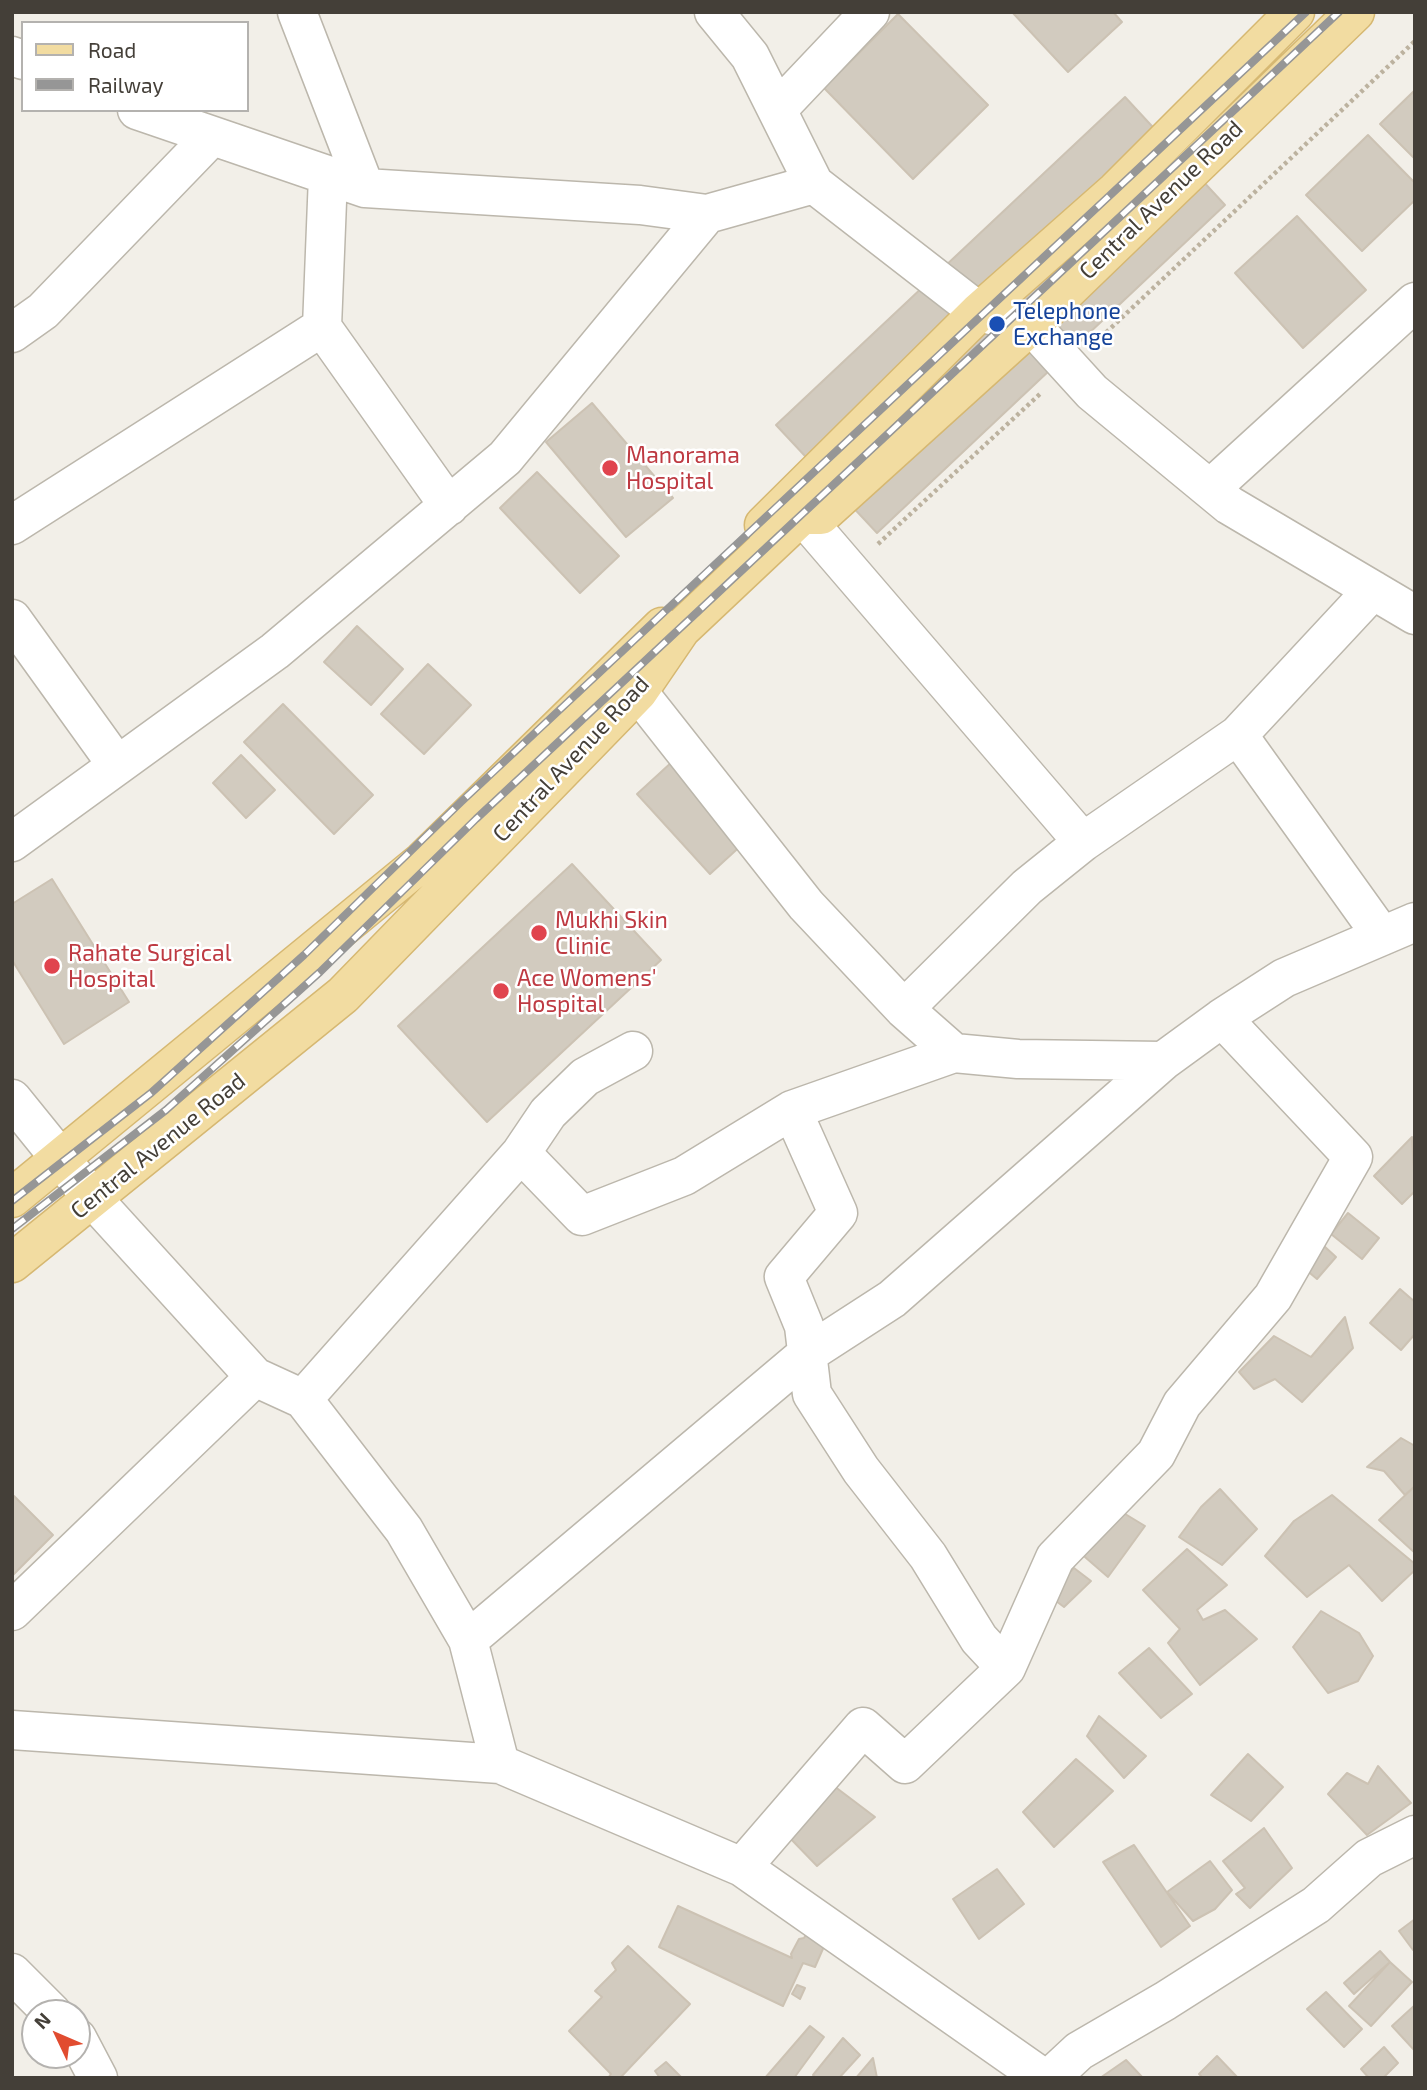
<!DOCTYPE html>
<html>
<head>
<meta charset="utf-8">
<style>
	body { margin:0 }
	#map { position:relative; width:1427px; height:2090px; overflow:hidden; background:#f2efe8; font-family:"Exo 2",sans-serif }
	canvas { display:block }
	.frame { position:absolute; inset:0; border:14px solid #443f38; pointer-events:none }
	.legend { position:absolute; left:21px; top:21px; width:228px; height:91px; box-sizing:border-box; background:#fff; border:2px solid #b4b2af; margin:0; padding:9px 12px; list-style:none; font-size:21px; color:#443f38 }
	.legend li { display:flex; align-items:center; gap:14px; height:35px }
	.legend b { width:35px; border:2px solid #b4b2af }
	.north { position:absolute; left:21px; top:1999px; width:70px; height:70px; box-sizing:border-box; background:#fff; border:2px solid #b4b2af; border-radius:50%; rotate:314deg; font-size:19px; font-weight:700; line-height:28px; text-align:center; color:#443f38 }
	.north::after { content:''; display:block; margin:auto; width:24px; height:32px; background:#e14c30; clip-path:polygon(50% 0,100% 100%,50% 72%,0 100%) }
</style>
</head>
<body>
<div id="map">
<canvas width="1427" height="2090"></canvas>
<div class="frame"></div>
<ul class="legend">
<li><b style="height:9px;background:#f2dca1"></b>Road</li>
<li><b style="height:9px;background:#969696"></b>Railway</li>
</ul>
<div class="north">N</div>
</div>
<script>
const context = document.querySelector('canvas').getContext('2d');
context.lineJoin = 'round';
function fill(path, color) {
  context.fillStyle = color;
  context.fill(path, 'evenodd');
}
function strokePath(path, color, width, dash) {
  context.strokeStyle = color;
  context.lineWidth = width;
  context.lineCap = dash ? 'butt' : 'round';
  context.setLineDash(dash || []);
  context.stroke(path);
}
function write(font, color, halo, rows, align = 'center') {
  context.font = font + ' "Exo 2",sans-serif';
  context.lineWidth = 5;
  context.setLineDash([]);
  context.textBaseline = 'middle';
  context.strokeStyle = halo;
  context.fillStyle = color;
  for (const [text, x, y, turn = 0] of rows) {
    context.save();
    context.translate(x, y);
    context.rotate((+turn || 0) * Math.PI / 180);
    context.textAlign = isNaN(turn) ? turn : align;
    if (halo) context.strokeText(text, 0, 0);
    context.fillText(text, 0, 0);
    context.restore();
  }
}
const building = new Path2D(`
	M1012,12H1113L1122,22L1068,72Z
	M898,14L988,105L913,179L824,88Z
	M1415,90V159L1380,124Z
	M1125,97L1225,205L877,533L776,425Z
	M1368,135L1415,183V200L1362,251L1306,195Z
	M1297,216L1366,290L1303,348L1235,273Z
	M592,403L673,498L626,537L546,442Z
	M537,472L619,556L580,593L500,508Z
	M357,626L403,669L371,705L324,662Z
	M428,664L471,705L424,754L381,714Z
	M283,704L373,795L334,834L244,742Z
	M241,755L275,790L246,818L213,783Z
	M673,761L746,841L710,874L637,794Z
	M572,864L661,960L487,1122L398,1026Z
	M52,879L129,1002L64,1044L12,960V904Z
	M1412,1137L1415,1191L1402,1204L1374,1176Z
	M1348,1213L1379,1238L1362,1259L1331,1234Z
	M1324,1246L1336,1257L1317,1279L1305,1269Z
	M1400,1289L1415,1302V1334L1401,1350L1370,1323Z
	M1345,1317L1353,1348L1302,1402L1275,1379L1254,1389L1239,1372L1274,1336L1311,1357Z
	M1401,1438L1415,1446V1486L1405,1495L1384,1471L1367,1467Z
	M1415,1486V1553L1379,1520Z
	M1220,1489L1257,1529L1222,1565L1179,1537L1201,1507Z
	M1332,1495L1415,1564V1570L1382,1601L1349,1565L1307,1597L1265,1556L1294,1521Z
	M14,1496L53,1535L12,1576V1497Z
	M1112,1506L1145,1526L1108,1577L1078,1551Z
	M1187,1549L1227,1585L1197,1610L1203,1620L1225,1610L1257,1639L1200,1685L1168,1643L1180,1629L1143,1590Z
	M1074,1568L1091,1581L1064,1607L1048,1595Z
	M1321,1611L1359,1633L1373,1656L1358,1681L1328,1693L1293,1647Z
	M1149,1648L1192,1694L1161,1718L1119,1673Z
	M1099,1716L1146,1756L1124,1778L1087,1736Z
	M1248,1754L1283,1787L1251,1821L1211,1795Z
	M1076,1759L1113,1791L1054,1847L1023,1812Z
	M1378,1766L1411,1803L1367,1835L1328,1794L1347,1773L1368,1784Z
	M834,1786L875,1817L817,1866L787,1835Z
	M1264,1828L1292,1868L1250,1908L1236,1894L1245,1888L1223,1861Z
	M1134,1845L1190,1926L1161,1947L1103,1862Z
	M1210,1861L1232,1890L1215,1909L1193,1921L1167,1892Z
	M997,1869L1024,1904L979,1939L953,1899Z
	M678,1906L792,1958L791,1954L799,1939L804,1938L811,1926L829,1935L815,1967L803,1963L783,2006L659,1947Z
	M1415,1919V1949L1413,1950L1399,1931Z
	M628,1946L690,2004L620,2078H608L611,2074L569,2031L602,1997L595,1991L616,1970L612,1963Z
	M1380,1951L1390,1962L1354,1994L1344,1983Z
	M1390,1962L1412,1982L1371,2026L1349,2006Z
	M797,1985L805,1988L800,1999L792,1994Z
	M1326,1992L1362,2029L1344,2047L1307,2009Z
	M1415,2005V2051L1392,2026Z
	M810,2026L824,2037L794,2078H765Z
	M843,2038L860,2055L839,2078H816L813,2075Z
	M1384,2047L1398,2063L1383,2078H1369L1361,2069Z
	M1217,2056L1238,2078H1203L1199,2074Z
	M873,2058L877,2078H856Z
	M1126,2060L1143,2078H1100Z
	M666,2062L682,2078H660L655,2071Z`);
const path = new Path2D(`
	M1096,342L1415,41
	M878,544L1041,393`);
const minor = new Path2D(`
	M297,12L365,188
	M12,56L23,60
	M137,110L365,188L640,205L707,214L814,184L750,56L714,12
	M777,110L870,12
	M814,184L979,312L1031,325L1092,392L1229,505L1415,615
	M322,327L449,506
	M12,333L43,311L211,137
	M1210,489L1415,302
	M802,515L1083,842L1238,735L1382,936
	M12,525L322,327L328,176
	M12,619L117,765
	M638,692L806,905L904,1009L954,1053
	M1238,735L1373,590
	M12,842L275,651L505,458L707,214
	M904,1009L1027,887L1083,842
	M12,1099L93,1199L255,1377
	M792,1110L954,1053L1018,1059L1163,1061
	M521,1153L548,1113L585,1077L633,1051
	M303,1399L521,1153L582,1216L684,1176L792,1110L838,1213L784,1277L804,1326L812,1394L861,1470L928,1556L979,1639L1006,1668L905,1764L863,1727L742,1867
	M12,1611L255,1377L303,1399L404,1530L468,1640L500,1764
	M468,1640L807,1354L892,1299L1163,1061L1222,1018
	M1006,1668L1055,1558L1156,1454L1182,1404L1273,1297L1353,1157L1222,1018L1284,978L1415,922
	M12,1730L500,1764L742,1867L1043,2078
	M12,1973L52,2013
	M77,2038L98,2078
	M1050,2078L1079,2051L1165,2001L1316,1905L1369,1858L1415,1835`);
const major = new Path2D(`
	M764,525L979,312L1116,191L1295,12
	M12,1198L423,861L662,627
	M12,1263L343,995L638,692L681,629L802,515H821L1031,325L1355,12`);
const rail = new Path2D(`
	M12,1201L151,1093L304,955L461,802L1306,12
	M12,1229L166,1110L320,972L476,819L1339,12`);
const markers = [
	[997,324,9,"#1a4fb4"],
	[610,468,9,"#e0444e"],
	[539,933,9,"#e0444e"],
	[52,966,9,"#e0444e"],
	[501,991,9,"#e0444e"]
];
const streetNames = [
	["Central Avenue Road",1161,200,-44],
	["Central Avenue Road",571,759,-47],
	["Central Avenue Road",158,1146,-39]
];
const transitNames = [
	["Telephone",1013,311],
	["Exchange",1013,337]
];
const healthNames = [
	["Manorama",626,455],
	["Hospital",626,481],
	["Mukhi Skin",555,920],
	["Clinic",555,946],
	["Rahate Surgical",68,953],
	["Hospital",68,979],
	["Ace Womens'",517,978],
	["Hospital",517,1004]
];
fill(building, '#d2cbbf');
strokePath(building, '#ccc2b3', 2);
strokePath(minor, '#bcb7ac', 41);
strokePath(major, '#d6b872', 41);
strokePath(path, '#bcb29f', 4.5, [3.5, 3.5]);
strokePath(minor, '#fff', 38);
strokePath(major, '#f2dca1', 38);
strokePath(rail, '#969696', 8);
strokePath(rail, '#fff', 5, [16]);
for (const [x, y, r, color] of markers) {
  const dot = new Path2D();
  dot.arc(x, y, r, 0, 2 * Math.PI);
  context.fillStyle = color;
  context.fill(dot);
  strokePath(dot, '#fff', 2.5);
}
write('23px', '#443f38', '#fff', streetNames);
write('23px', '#164399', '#fff', transitNames, 'left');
write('23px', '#be3a42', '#fff', healthNames, 'left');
</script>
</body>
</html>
